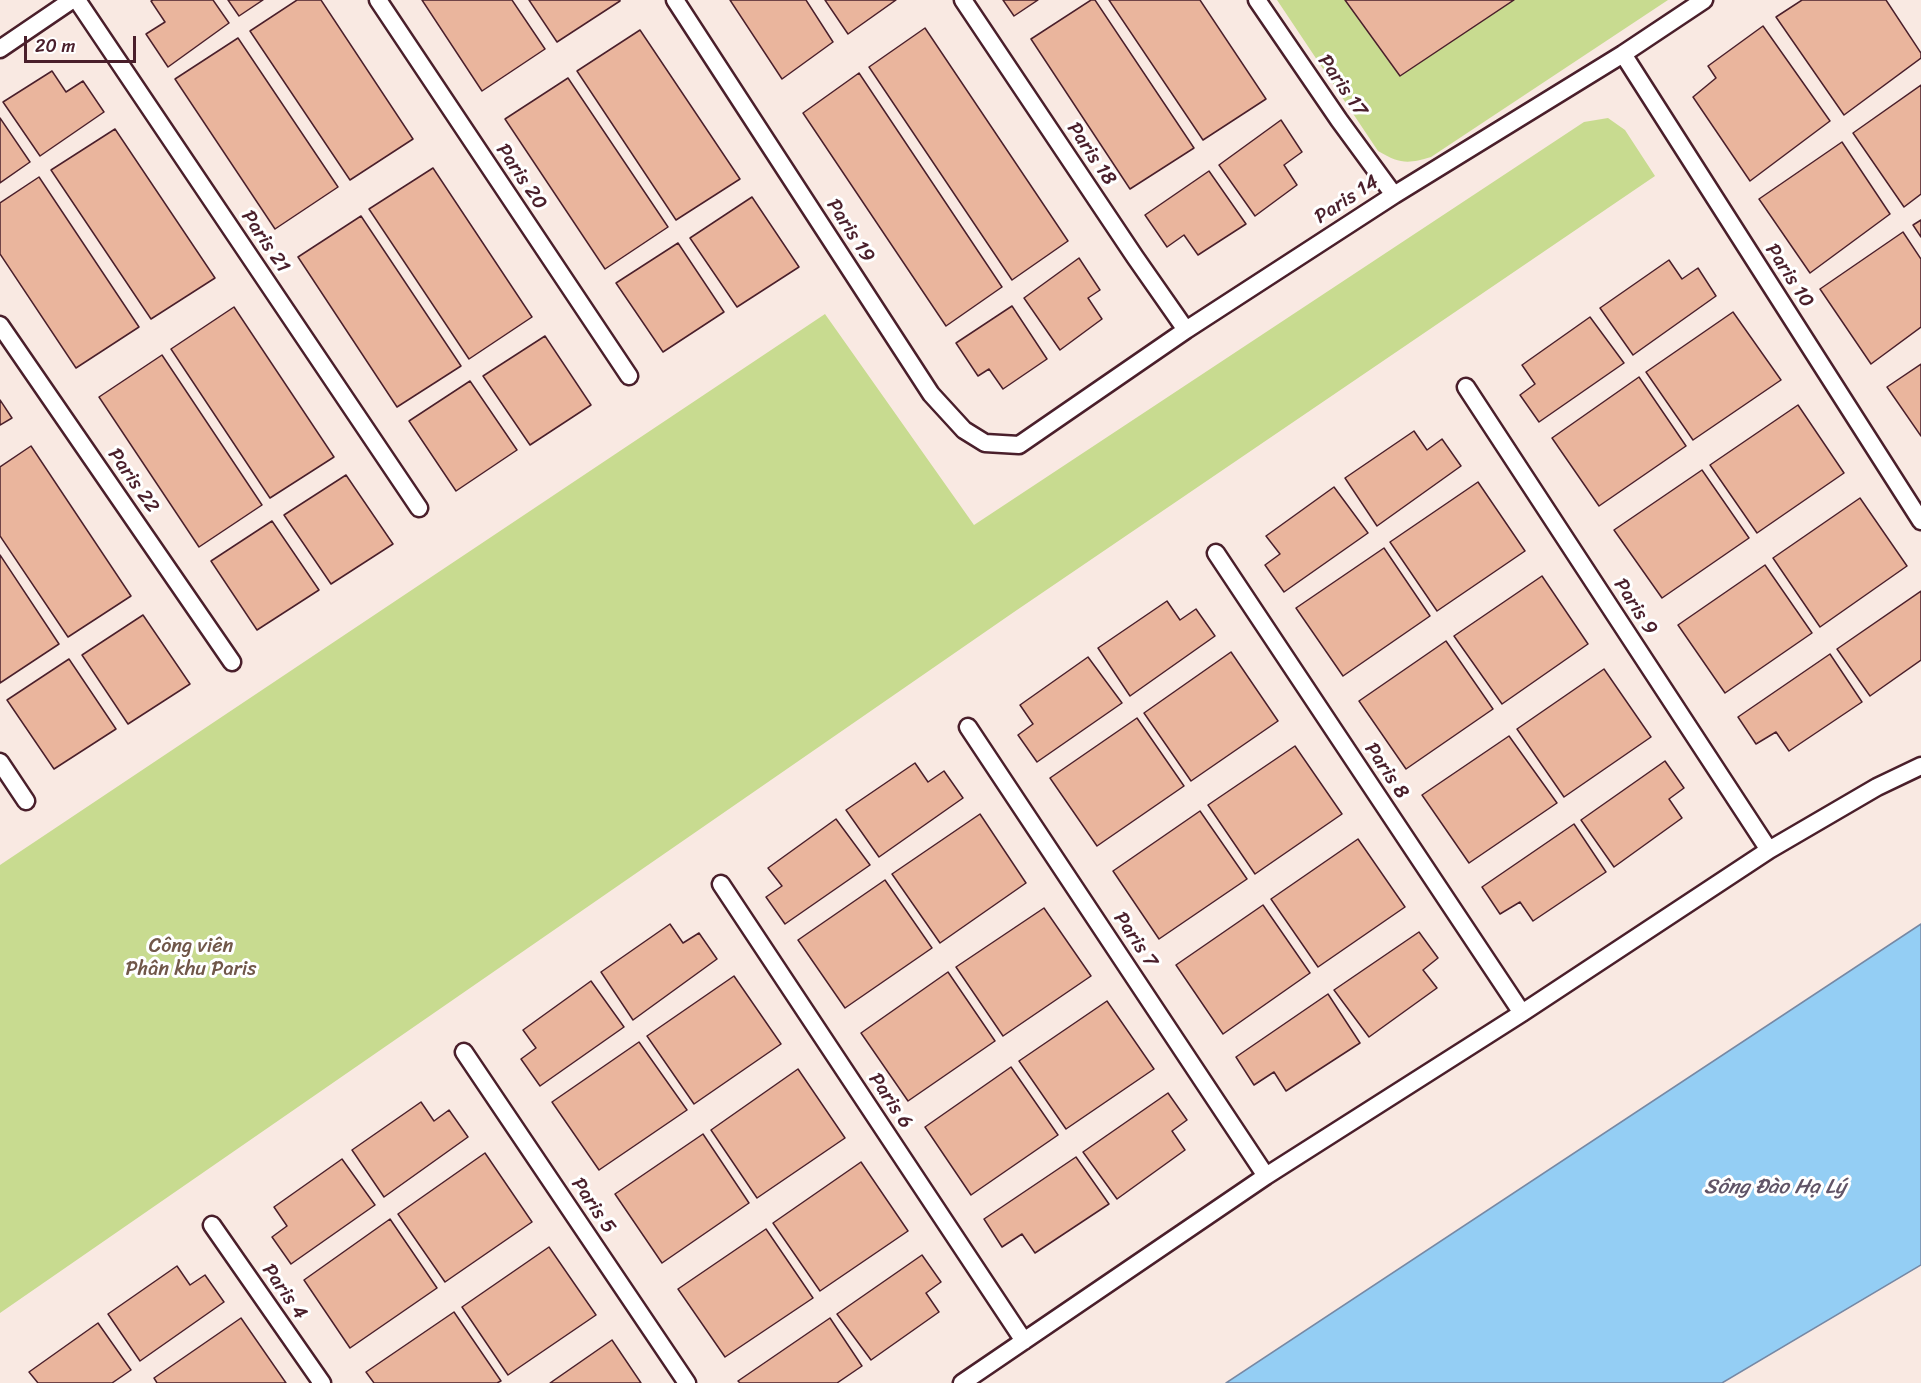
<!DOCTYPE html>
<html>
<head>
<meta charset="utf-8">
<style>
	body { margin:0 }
	#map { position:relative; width:1921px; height:1383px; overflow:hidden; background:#f9e9e2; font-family:Sriracha,sans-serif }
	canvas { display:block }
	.scale { position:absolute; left:24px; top:36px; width:112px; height:27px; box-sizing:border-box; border:3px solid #4a1f2b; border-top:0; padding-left:8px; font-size:18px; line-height:21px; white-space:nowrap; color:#4a1f2b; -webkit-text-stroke:4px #fff; paint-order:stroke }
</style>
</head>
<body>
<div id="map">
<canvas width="1921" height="1383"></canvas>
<div class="scale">20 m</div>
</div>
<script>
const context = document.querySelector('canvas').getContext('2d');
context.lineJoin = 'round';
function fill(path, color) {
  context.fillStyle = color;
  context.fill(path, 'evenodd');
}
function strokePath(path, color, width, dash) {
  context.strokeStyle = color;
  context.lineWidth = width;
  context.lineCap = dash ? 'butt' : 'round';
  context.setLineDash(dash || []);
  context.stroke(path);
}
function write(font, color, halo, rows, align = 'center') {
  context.font = font + ' Sriracha,sans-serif';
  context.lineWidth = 6;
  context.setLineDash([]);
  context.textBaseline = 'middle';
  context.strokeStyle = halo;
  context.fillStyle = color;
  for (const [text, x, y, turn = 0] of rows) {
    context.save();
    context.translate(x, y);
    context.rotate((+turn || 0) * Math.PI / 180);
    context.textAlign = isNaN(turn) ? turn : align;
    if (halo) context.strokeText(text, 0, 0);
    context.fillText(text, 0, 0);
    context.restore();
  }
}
const green = new Path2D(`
	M1277,0H1668L1431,157C1408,164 1400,164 1378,151Z
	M1608,118L1625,130L1655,176L1014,612L0,1313V865L825,314L974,525L1584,122Z`);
const water = new Path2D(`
	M1921,924V1265L1722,1383H1226Z`);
const building = new Path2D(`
	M153,0H213L229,23L168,67L146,34L165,22L151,1Z
	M228,0H263L239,16Z
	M297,0H321L413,139L350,180L250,31Z
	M422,0H512L545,49L482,91Z
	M529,0H620V1L557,42Z
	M730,0H806L833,42L782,79Z
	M825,0H896L848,34Z
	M1003,0H1038L1014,16Z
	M1091,0H1095L1194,148L1130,189L1031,39Z
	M1109,0H1200L1266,99L1203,140Z
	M1345,0H1514L1400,76Z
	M1802,0H1886L1921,53V58L1844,115L1776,17Z
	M1763,26L1830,121L1750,181L1693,97L1716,78L1708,66Z
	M925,28L1068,241L1012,280L869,67Z
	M640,30L740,179L676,220L577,71Z
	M238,38L338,187L275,229L175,79Z
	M52,71L66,92L83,81L104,112L40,156L3,102Z
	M859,73L1002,287L946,326L803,113Z
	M568,78L668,227L605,269L505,119Z
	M1921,85V194L1904,207L1853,133Z
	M0,118L30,162L0,183Z
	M1281,120L1302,152L1284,165L1297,185L1255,216L1219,165Z
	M115,129L215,278L151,319L51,170Z
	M1842,142L1890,214L1810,273L1759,199Z
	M433,168L532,317L469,359L369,209Z
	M1209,171L1246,224L1198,255L1184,235L1167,247L1145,215Z
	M39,177L139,327L76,368L0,254V203Z
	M752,197L799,267L737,307L690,238Z
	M361,216L461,366L397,407L298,257Z
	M1921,220V237L1913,225Z
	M1903,232L1921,259V327L1871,364L1820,289Z
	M678,243L724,312L663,352L616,283Z
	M1079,258L1100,290L1088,298L1102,319L1060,350L1024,298Z
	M1669,260L1682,279L1698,268L1716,296L1633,355L1600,308Z
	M1012,306L1047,359L1003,389L989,369L978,376L956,343Z
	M234,307L334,457L270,498L171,349Z
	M1733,312L1781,380L1693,440L1646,372Z
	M1590,317L1624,363L1539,422L1520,395L1535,384L1522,365Z
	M545,336L591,405L530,445L483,376Z
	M162,355L262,505L199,547L99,397Z
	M1921,364V436L1887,387Z
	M1639,377L1686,446L1599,506L1552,438Z
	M470,381L517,450L456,491L409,421Z
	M0,400L12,418L0,425Z
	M1798,405L1844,473L1757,533L1710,465Z
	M1414,431L1427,450L1442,439L1461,466L1377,526L1345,478Z
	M31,446L131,596L68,637L0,536V467Z
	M1702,470L1749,538L1662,598L1614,530Z
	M346,475L393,544L331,584L284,515Z
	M1478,482L1525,551L1437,611L1390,542Z
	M1334,487L1368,533L1284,592L1265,565L1280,554L1266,536Z
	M1860,498L1907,566L1820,627L1773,558Z
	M272,521L319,590L257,630L211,561Z
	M1384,548L1430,616L1343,676L1296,608Z
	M0,555L59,644L0,683Z
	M1765,565L1812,633L1725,693L1678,625Z
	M1542,576L1588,644L1502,704L1454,636Z
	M1921,591V660L1870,696L1837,649Z
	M1167,601L1180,620L1196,609L1215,636L1130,696L1098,648Z
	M143,615L190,684L128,724L82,655Z
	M1446,641L1493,709L1406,769L1359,701Z
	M1231,652L1278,721L1191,781L1144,713Z
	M1830,654L1862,702L1789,751L1776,732L1756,744L1738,717Z
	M1088,657L1122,703L1037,762L1018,735L1033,724L1020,705Z
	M69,659L116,729L54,769L7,700Z
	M1604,669L1651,737L1564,797L1517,729Z
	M1137,718L1184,786L1097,846L1050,778Z
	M1509,736L1557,803L1469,863L1422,795Z
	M1295,746L1342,814L1255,874L1208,805Z
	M1665,761L1684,788L1669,799L1682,818L1614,867L1581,820Z
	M915,763L928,782L944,771L963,798L879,857L846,810Z
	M1200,811L1247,879L1159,939L1113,871Z
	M980,814L1026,883L940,943L892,874Z
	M836,819L870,865L785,924L766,897L782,886L768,868Z
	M1574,824L1606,872L1533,921L1520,902L1500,914L1482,887Z
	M1358,839L1405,907L1318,967L1271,899Z
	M885,880L932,948L845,1008L798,940Z
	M1263,905L1310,973L1223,1034L1176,965Z
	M1044,908L1091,976L1003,1036L956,967Z
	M670,924L683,943L699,933L717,959L633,1020L601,972Z
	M1419,932L1438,958L1423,970L1437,988L1369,1037L1334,990Z
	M948,972L995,1041L908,1101L861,1033Z
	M734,976L781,1044L694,1104L647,1036Z
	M591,981L624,1027L540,1086L521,1059L536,1048L523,1030Z
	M1328,994L1360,1043L1286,1091L1274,1072L1254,1085L1236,1057Z
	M1107,1001L1154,1069L1066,1129L1019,1061Z
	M639,1042L687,1110L599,1170L552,1102Z
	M1011,1067L1058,1135L971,1195L925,1127Z
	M798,1069L845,1138L757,1198L711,1130Z
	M1168,1093L1187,1120L1172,1131L1185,1150L1117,1199L1083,1152Z
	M421,1102L434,1121L449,1110L468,1137L384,1197L352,1150Z
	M703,1134L749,1203L662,1263L615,1194Z
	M485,1153L532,1222L445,1282L398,1214Z
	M1076,1157L1109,1204L1035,1253L1022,1234L1002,1247L984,1219Z
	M342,1159L375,1205L291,1264L272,1237L287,1226L274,1207Z
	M861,1162L908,1231L820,1291L773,1223Z
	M390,1219L437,1288L350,1348L304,1280Z
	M766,1229L813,1298L725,1357L678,1289Z
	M549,1247L596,1315L508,1375L462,1307Z
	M922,1255L941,1282L926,1293L939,1312L871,1360L837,1314Z
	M177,1266L190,1285L205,1275L224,1302L140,1361L108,1314Z
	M454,1312L501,1381L497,1383H374L366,1372Z
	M241,1318L286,1383H157L154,1378Z
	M830,1318L862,1366L837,1383H740L738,1381Z
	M98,1323L131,1370L112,1383H38L29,1372Z
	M612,1340L641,1383H550Z`);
const service = new Path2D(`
	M77,0L419,508
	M378,0L629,376
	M675,0L931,394L964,430L985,443L1019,445L1186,330L1394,195L1623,54L1704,0
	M963,0L1135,257L1186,330
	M1257,0L1339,120L1394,195
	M0,49L72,0
	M1623,54L1921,521
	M0,325L232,662
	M1466,387L1769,850
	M1216,553L1522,1013
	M968,727L1266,1176
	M0,762L26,801
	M721,884L1024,1341
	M464,1052L687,1383
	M212,1225L322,1383
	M962,1383L1266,1176L1522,1013L1769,850L1877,787L1921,766`);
const streetNames = [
	["Paris 17",1342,86,55],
	["Paris 18",1091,154,56],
	["Paris 20",521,177,56],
	["Paris 14",1347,200,-33],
	["Paris 19",850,231,57],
	["Paris 21",265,242,56],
	["Paris 10",1789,276,57],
	["Paris 22",133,481,55],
	["Paris 9",1635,607,57],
	["Paris 8",1386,771,56],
	["Paris 7",1135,940,56],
	["Paris 6",890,1101,56],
	["Paris 5",593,1206,56],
	["Paris 4",284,1292,55]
];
const parkNames = [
	["Công viên",191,947],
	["Phân khu Paris",191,970]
];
const waterNames = [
	["Sông Đào Hạ Lý",1775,1188]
];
fill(green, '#c8db90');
fill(water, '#94cef4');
strokePath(water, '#7688a4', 1.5);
fill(building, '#eab59d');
strokePath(building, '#4a1f2b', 1.5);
strokePath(service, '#4a1f2b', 21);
strokePath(service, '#fff', 16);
write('20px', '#4a1f2b', '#fff', streetNames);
write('20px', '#705749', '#fff', parkNames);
write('italic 21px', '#605467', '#fff', waterNames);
</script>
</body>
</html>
